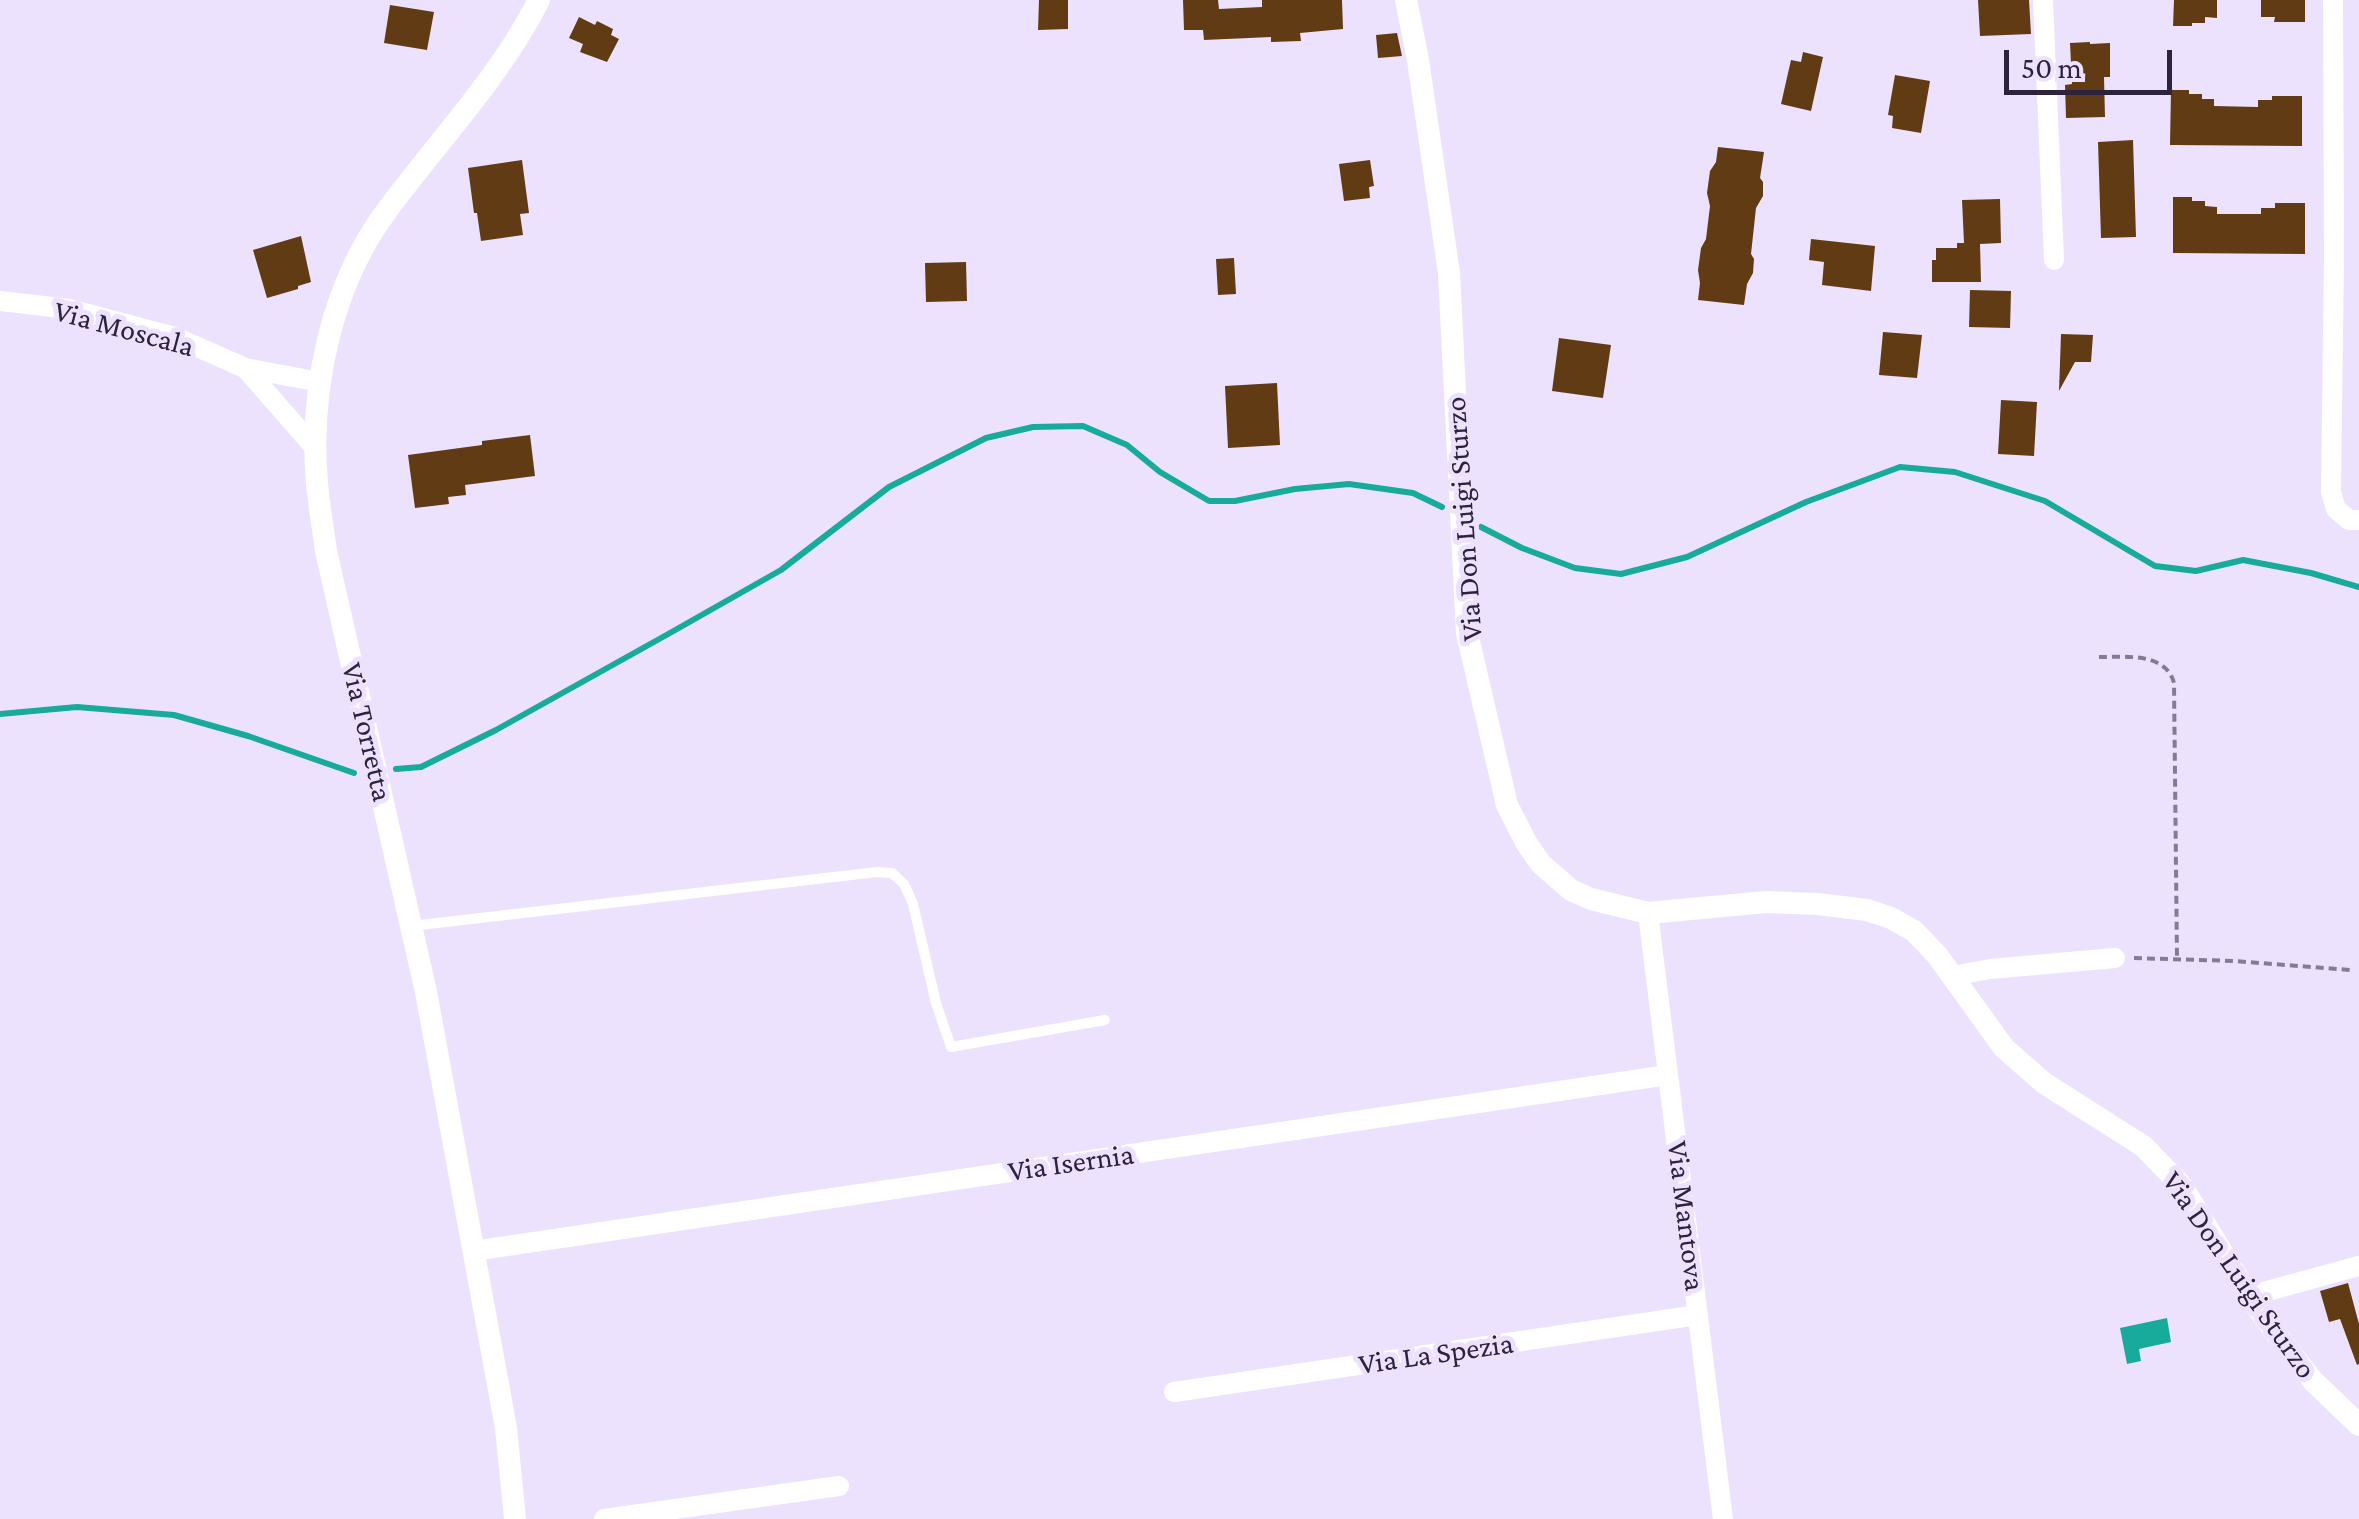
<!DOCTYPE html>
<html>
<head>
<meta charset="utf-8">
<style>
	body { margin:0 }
	#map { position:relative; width:2359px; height:1519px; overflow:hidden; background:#ede2fd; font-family:"Crimson Pro",serif }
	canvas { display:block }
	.scale { position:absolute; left:2004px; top:50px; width:168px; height:45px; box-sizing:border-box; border:5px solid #2e233c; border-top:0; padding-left:12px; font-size:30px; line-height:35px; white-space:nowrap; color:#2e233c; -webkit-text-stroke:8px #ede2fd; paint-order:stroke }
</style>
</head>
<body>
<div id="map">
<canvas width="2359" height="1519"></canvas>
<div class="scale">50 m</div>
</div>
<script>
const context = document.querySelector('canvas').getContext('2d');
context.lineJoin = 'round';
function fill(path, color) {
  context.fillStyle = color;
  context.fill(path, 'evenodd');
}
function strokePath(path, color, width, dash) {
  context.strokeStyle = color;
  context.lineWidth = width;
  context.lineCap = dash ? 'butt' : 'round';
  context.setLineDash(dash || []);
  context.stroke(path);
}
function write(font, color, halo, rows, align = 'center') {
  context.font = font + ' "Crimson Pro",serif';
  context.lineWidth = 10;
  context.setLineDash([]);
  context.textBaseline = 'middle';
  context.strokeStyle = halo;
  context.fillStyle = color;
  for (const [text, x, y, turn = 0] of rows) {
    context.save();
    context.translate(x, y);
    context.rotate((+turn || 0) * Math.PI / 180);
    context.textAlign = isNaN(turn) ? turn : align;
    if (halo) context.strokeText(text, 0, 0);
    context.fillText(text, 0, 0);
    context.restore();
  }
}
const water = new Path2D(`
	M2167,1318L2171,1342L2139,1349L2141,1361L2127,1364L2120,1328Z`);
const stream = new Path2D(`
	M1481,527L1522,548L1575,568L1621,574L1687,557L1806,502L1900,467L1955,472L2045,501L2155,566L2196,571L2243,560L2311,573L2359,587
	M0,714L77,707L174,715L248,736L354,773
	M396,769L421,767L496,730L670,633L781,570L889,487L986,438L1033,427L1083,426L1127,445L1160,472L1209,501H1235L1295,489L1349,484L1413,493L1442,507`);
const building = new Path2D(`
	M1039,0H1068V29L1038,30Z
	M1183,0H1218L1219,9L1262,7V0H1342L1343,29L1300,33L1301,41L1271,42V37L1204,40L1203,30H1184Z
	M1978,0H2029L2031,34L1980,36Z
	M2174,0H2217V18L2205,17V23H2192V26H2173Z
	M2261,0H2305V22H2274L2275,17H2261Z
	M390,5L434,12L427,50L384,43Z
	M579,17L595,25L597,21L613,29L611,35L619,39L607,62L580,52L583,44L569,38Z
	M1397,33L1402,56L1378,58L1376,35Z
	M2090,42V44L2110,43V77H2104L2105,117L2066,118L2065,85L2072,84L2070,43Z
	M1803,52L1823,57L1811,111L1781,104L1791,60L1801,62Z
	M1895,75L1930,81L1921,133L1892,128L1893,116L1888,115Z
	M2171,90H2189V94H2202V99H2214V106L2258,107V100H2272V96H2302V146L2170,145Z
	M2133,140L2136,237L2101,238L2098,142Z
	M1718,147L1764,152L1760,178L1763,182V196L1756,208L1751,254L1754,259L1753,273L1747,284L1744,305L1698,300L1700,283L1698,270L1701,248L1706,239L1710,206L1707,193L1710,171L1716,162Z
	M522,160L529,213L520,214L523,235L481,241L477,213H474L468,168Z
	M1370,160L1374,186L1369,187L1370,198L1344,201L1339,164Z
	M2173,197H2192V201H2205V206L2217,207V214H2261V208H2275V203H2305V254L2173,253Z
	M2000,199L2001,243L1980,244L1981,282H1932V260H1936V248H1957V243H1964L1962,200Z
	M301,236L311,282L298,286V289L267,298L253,250Z
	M1811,239L1875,246L1871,291L1822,285L1824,262L1809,260Z
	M1234,258L1236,294L1218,295L1216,259Z
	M966,262L967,301L926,302L925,263Z
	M1970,290L2011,291L2010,328L1969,327Z
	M1883,332L1922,335L1917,378L1879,375Z
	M2061,334L2093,335L2091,362H2075L2059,391Z
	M1559,338L1611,345L1603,398L1552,391Z
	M1277,383L1280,445L1228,448L1225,386Z
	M2001,400L2037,402L2034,456L1998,454Z
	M530,435L535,476L465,485L466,495L448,497L449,504L415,508L408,455L482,445V441Z
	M2348,1283L2359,1324V1364L2357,1365L2340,1319L2329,1322L2320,1291Z`);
const path = new Path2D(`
	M2099,657C2125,657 2166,652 2174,683L2177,959
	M2134,958L2234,961L2350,970`);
const service = new Path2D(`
	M411,926L877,872L892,873L904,884L913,904L936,1003L951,1047L1105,1020`);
const minor = new Path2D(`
	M2043,0L2054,260
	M2333,0L2334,256L2331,492L2336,509L2349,520H2359
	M0,301L69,309L175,337L245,368L320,382
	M245,368L316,449
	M1648,913L1723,1519
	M1952,976L1990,969L2115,958
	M473,1251L1668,1075
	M2249,1296L2359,1266
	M1174,1392L1698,1315
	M604,1519L839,1486`);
const tertiary = new Path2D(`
	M1406,0L1418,60L1449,273L1467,633L1507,805L1527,844L1541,864L1571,890L1591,899L1648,913L1766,902L1818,904L1867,910L1891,918L1914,931L1937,955L2004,1048L2044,1083L2143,1146L2181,1185L2249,1296L2283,1343L2313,1381L2359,1425
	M515,1519L506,1428L426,992L326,551C323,528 319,506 317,483C309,391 331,284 388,209C439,140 500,77 539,0`);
const streetNames = [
	["Via Moscala",124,329,15],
	["Via Don Luigi Sturzo",1464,519,-94],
	["Via Torretta",367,732,77],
	["Via Isernia",1071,1163,-8],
	["Via Mantova",1686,1216,83],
	["Via Don Luigi Sturzo",2239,1275,55],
	["Via La Spezia",1436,1354,-8]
];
fill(water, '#18ab9b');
strokePath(stream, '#18ab9b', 6);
fill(building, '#613b14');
strokePath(path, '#867b95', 4, [8, 5]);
strokePath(service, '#fff', 10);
strokePath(minor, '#fff', 20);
strokePath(tertiary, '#fff', 22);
write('30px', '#2e233c', '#ede2fd', streetNames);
</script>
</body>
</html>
